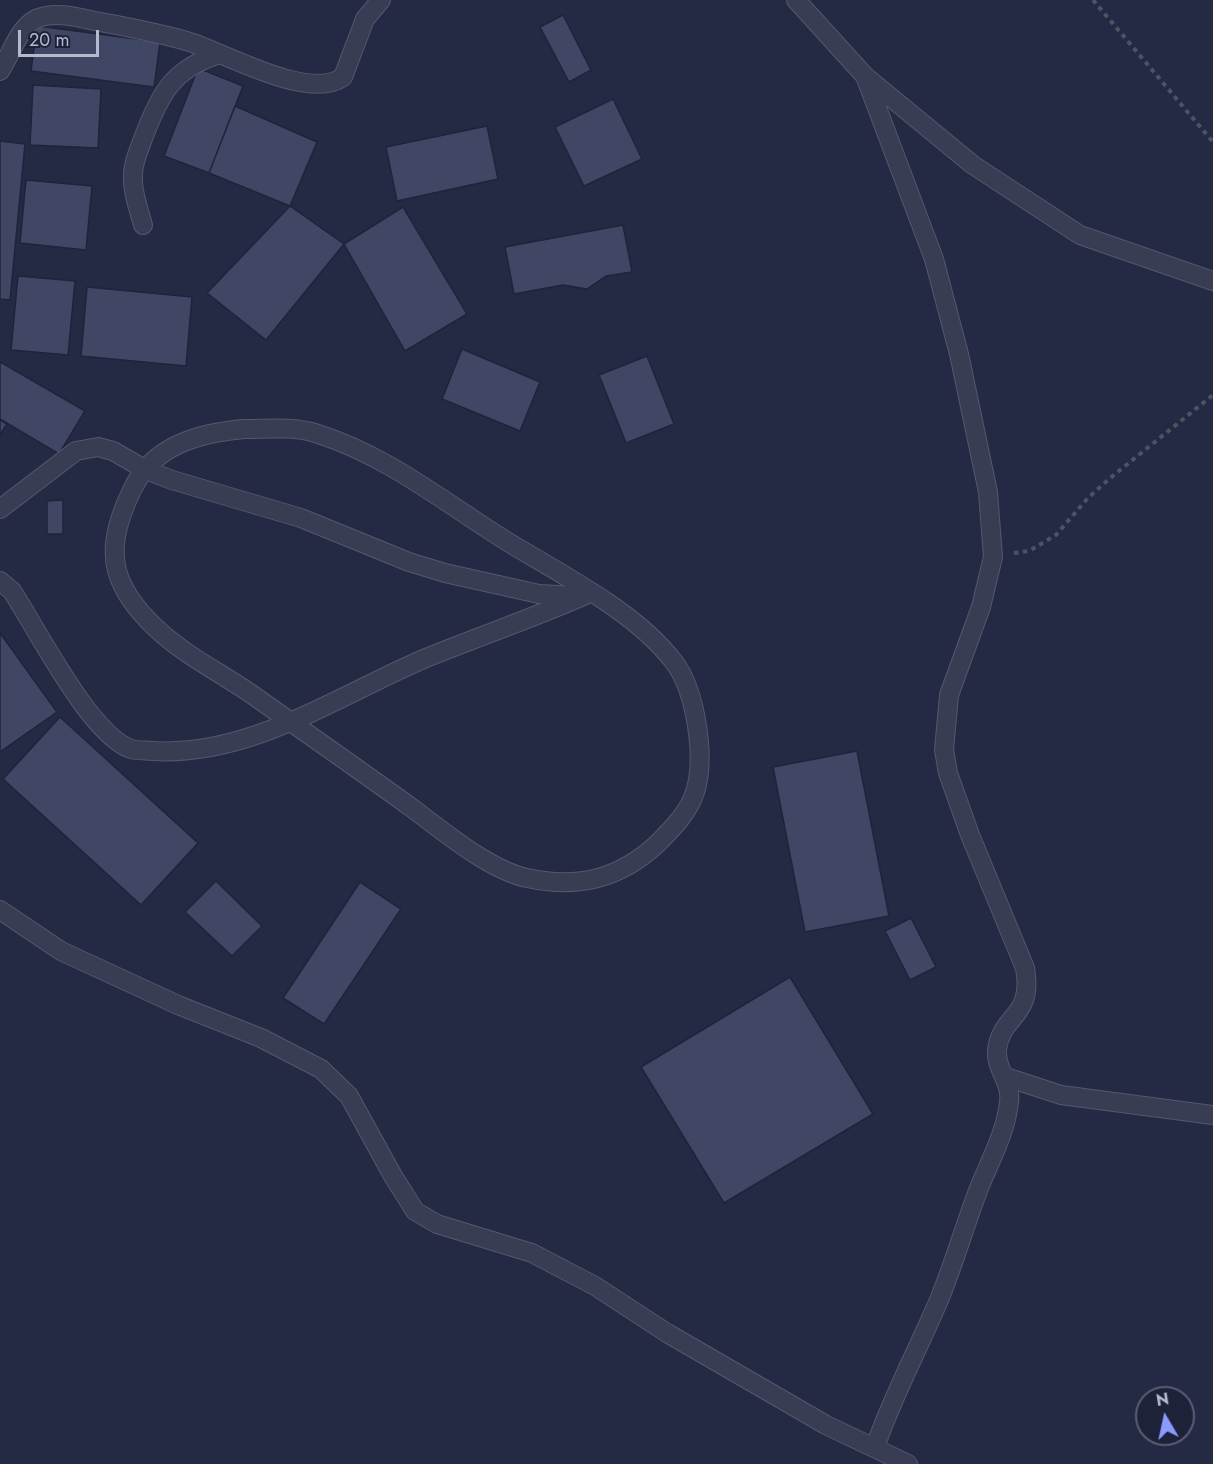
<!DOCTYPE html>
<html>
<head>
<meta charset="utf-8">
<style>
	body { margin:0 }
	#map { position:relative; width:1213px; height:1464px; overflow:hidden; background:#242a44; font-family:Jost,sans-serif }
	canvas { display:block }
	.north { position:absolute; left:1135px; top:1386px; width:60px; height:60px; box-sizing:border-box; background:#1d2239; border:2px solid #5a5e74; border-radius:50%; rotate:351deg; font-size:16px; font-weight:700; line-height:24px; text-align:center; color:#b6b9cd }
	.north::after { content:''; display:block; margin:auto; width:21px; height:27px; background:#8a9aff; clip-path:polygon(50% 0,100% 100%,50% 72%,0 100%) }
	.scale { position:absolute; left:18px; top:30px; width:81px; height:27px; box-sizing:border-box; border:3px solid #b6b9cd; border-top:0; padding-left:8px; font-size:18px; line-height:21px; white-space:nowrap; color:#b6b9cd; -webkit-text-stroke:4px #1d2239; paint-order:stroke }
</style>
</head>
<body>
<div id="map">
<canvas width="1213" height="1464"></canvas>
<div class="north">N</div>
<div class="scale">20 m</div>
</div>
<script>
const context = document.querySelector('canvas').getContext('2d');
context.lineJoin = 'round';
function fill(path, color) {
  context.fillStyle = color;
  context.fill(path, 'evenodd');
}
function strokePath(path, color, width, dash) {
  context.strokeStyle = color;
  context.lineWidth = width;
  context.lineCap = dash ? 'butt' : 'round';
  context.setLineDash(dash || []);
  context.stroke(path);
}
const building = new Path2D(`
	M563,15L591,70L569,82L540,27Z
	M37,26L160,42L154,87L31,71Z
	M198,68L243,86L209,173L164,156Z
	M33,85L101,89L98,148L30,145Z
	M613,99L642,159L584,186L555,127Z
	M235,106L317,142L290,206L209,173Z
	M487,126L498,179L397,201L386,147Z
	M0,141L25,144L10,300L0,299Z
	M26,180L92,186L86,250L20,243Z
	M290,206L344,244L266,340L207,293Z
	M403,207L467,314L405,351L344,244Z
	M623,225L632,272L606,276L587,289L563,285L514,294L505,247Z
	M18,276L75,281L68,355L11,350Z
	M87,287L192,297L186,366L81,356Z
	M462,349L540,382L520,431L442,399Z
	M647,356L674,424L626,443L599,375Z
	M0,362L85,411L59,454L0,419Z
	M0,420L7,424L0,435Z
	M63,500V534H47V501Z
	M0,633L57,712L0,752Z
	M60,717L198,843L141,905L3,779Z
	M857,751L889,916L805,932L773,767Z
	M216,881L262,926L232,956L185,912Z
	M360,882L401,909L324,1024L283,998Z
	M911,918L936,967L910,980L885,931Z
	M790,977L873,1114L724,1203L641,1067Z`);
const path = new Path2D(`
	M1093,0L1213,142
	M1014,553L1029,551L1056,535L1087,499L1109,479L1213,395`);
const street = new Path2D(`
	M796,0L865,76L934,259L959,354L988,492L993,557L981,607L949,695L944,750L948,773L970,835L1025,968C1034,1018 1001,1014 997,1050C995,1068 1012,1083 1009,1102C1006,1132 990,1161 979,1188C965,1225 954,1263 939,1300C918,1349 893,1396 875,1447
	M0,71C11,55 18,28 36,19C54,11 77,17 95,21C127,27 161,33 193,43C228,55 310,101 343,77L365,19L381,0
	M866,77L973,165L1080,235L1213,281
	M143,225C139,210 133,195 133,180C132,164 139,150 144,136C160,94 173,69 217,55
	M244,429C267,429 293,426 315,433C387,455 445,503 508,542C562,575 635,611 674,662C696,691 706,758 695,792C689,812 672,829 658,843C620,879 578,889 527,878C489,870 443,831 412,808C361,771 309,735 257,698C225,675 189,658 159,631C146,619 132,604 124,588C106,556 117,521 132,490C153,445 199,433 244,429Z
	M0,509L76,451L98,447L113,451L146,470L172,480L301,518L409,562L445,573L539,594L577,596
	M0,581L12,591C37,629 90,735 131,749C138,751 147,750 154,751C250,757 341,694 426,658C480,636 536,617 590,593
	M0,910L61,951L178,1005L261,1038L321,1069L349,1096L393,1176L415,1211L437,1224L532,1253L595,1286L667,1333L826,1425L908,1464
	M1006,1077L1061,1095L1213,1115`);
fill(building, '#404765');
strokePath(building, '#1f243b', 1.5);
strokePath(street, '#54586e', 20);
strokePath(path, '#455761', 4, [4.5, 4.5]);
strokePath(street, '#393d54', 18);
</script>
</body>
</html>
